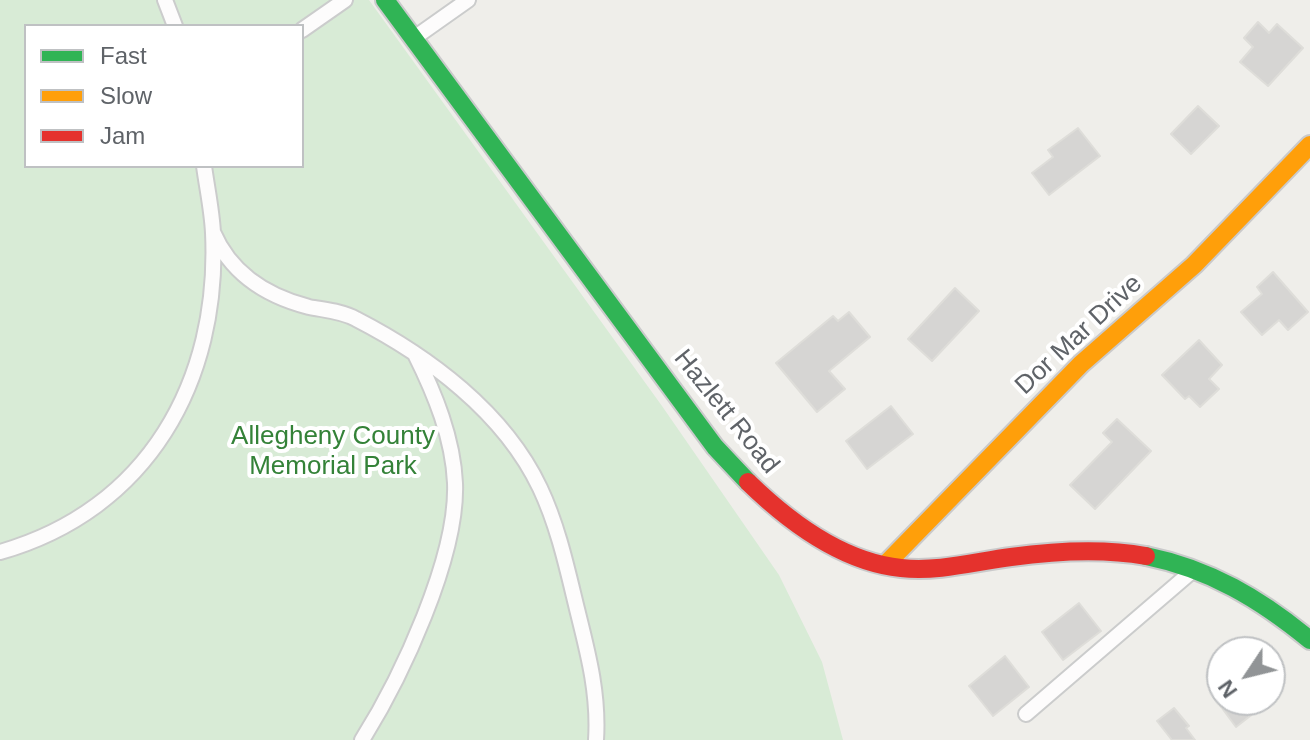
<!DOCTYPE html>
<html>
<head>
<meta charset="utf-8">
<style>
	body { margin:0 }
	#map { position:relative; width:1310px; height:740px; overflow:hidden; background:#efeeea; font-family:Arial,sans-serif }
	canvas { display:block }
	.legend { position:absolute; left:24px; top:24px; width:280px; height:144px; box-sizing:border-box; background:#fff; border:2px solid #bfc1c3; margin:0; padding:10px 14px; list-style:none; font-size:24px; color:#5f6368 }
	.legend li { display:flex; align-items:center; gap:16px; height:40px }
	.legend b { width:40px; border:2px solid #bfc1c3 }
	.north { position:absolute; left:1206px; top:636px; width:80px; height:80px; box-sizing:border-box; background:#fff; border:2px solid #bfc1c3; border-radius:50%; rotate:235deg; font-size:22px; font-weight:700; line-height:32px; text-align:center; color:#5f6368 }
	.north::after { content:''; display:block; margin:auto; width:28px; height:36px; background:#919496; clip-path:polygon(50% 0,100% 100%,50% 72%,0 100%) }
</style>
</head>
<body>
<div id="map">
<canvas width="1310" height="740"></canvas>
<ul class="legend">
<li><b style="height:10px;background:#30b455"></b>Fast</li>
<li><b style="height:10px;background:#ff9f0a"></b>Slow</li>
<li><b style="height:10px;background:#e5322d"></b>Jam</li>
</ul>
<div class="north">N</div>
</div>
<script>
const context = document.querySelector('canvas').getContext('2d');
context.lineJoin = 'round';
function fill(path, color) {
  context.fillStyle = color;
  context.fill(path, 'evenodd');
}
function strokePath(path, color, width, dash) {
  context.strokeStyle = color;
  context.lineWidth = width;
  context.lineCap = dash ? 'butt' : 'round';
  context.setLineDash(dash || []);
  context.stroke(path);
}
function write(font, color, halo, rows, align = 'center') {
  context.font = font + ' Arial,sans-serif';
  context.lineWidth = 8;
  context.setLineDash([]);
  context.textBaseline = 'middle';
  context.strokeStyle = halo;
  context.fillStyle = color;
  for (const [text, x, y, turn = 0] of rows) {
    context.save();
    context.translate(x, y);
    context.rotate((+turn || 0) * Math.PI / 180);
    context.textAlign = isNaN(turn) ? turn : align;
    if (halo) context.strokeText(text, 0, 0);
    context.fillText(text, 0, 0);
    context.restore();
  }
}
const green = new Path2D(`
	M0,0H369L662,406L779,575L822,662L843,740H0ZM26,26H302V166H26Z`);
const building = new Path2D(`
	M1258,22L1269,33L1277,24L1303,48L1268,86L1240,62L1253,47L1244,38Z
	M1198,106L1219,126L1191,154L1171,134Z
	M1078,128L1100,156L1049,195L1032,173L1053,157L1048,150Z
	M1273,272L1308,312L1288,330L1279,320L1262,335L1241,312L1262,294L1257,287Z
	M955,288L979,311L932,361L908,339Z
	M849,312L870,337L829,371L845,389L817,412L776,363L833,316L838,321Z
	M1199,340L1222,365L1209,379L1219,389L1200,407L1189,396L1185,399L1162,375Z
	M891,406L913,434L867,469L846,441Z
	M1117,419L1151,451L1095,509L1070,485L1112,442L1103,433Z
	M1079,603L1101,631L1063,660L1042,632Z
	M1005,656L1029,687L993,716L969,686Z
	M1216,700H1243L1254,713L1236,727Z
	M1174,708L1189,726L1186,728L1195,740H1172L1157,721Z`);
const lane = new Path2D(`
	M165,0L175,26
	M302,30L345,0
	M417,36L468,0
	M213,232C231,274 266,296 309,307C324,310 342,311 356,319C428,356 504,412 540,488C558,526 567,568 577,609C588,653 599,694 596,740
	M0,552C148,510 220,381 213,233C212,211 207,188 204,166
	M1026,714L1190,573
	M362,740C401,678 458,557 455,483C453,438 435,394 415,354`);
const fast = new Path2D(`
	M385,0L715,447L748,482
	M1146,556C1210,569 1260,599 1310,640`);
const slow = new Path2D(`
	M885,565L1081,364L1194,265L1310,145`);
const jam = new Path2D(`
	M748,482C789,522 842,562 901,568C938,572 974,562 1011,557C1055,551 1102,548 1146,556`);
const streetNames = [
	["Dor Mar Drive",1079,335,-43],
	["Hazlett Road",726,412,51]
];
const parkNames = [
	["Allegheny County",333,437],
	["Memorial Park",333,467]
];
fill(green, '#d8ebd6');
fill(building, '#d6d5d3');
strokePath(building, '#deddd9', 2);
strokePath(lane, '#cbcccc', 18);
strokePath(fast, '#cacacb', 22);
strokePath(slow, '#cacacb', 22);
strokePath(jam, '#cacacb', 22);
strokePath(lane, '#fdfcfc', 14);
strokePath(fast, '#30b455', 18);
strokePath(slow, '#ff9f0a', 18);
strokePath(jam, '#e5322d', 18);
write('26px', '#5f6368', '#fff', streetNames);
write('26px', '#348238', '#fff', parkNames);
</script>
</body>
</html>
